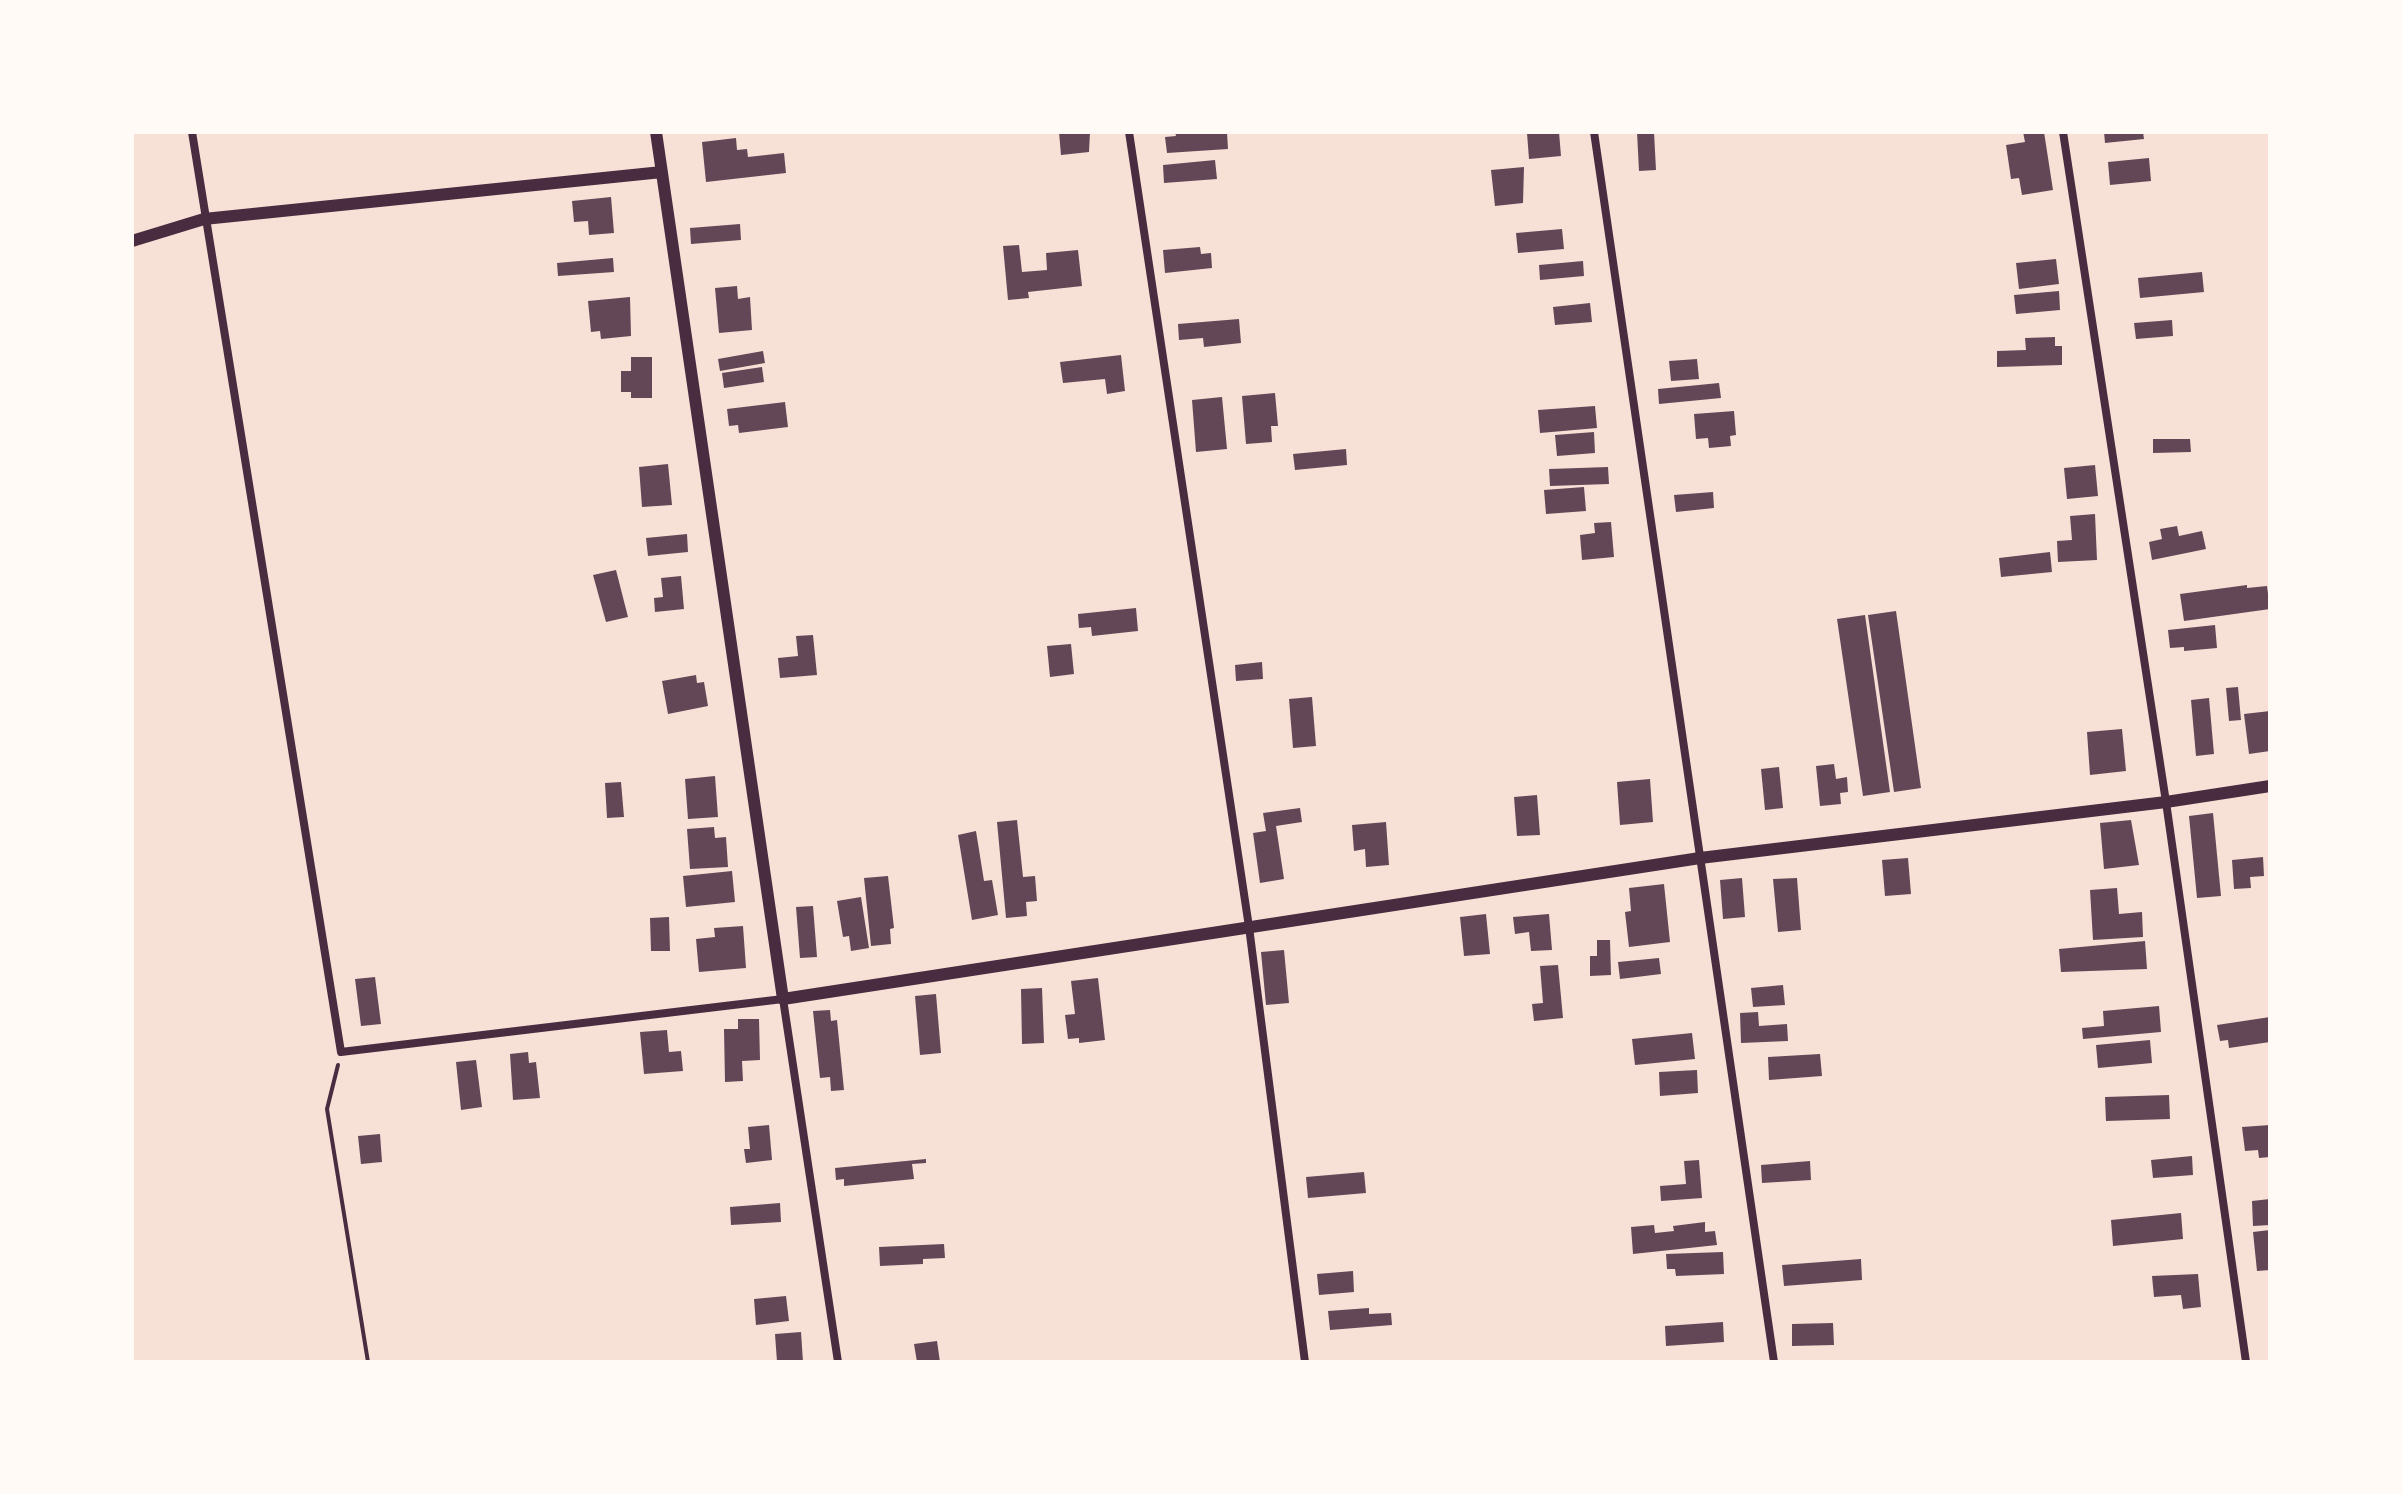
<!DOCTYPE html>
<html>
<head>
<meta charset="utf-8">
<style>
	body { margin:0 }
	#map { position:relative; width:2402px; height:1494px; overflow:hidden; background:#f7e1d7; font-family:"Source Serif 4",serif }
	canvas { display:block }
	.frame { position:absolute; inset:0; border:134px solid #fffaf5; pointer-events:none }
</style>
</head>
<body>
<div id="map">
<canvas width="2402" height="1494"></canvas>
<div class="frame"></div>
</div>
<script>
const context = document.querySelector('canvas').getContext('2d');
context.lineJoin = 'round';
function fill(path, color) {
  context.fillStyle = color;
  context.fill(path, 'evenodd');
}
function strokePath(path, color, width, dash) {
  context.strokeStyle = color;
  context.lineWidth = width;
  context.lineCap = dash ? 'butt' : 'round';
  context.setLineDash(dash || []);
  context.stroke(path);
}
const building = new Path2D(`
	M1059,132H1090L1089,152L1061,155Z
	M1175,132H1227L1228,149L1167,153L1165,137L1176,136Z
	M1559,132L1561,156L1529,159L1527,133Z
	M1637,132H1654L1656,170L1639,171Z
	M2023,132H2044L2053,190L2022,195L2019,178L2011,179L2006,145L2025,142Z
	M2104,132H2143L2144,139L2105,143Z
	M736,138L737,150L747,149L748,157L784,153L786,173L706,182L702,142Z
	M2149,158L2151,181L2110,185L2108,162Z
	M1215,160L1217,179L1164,183L1163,165Z
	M1524,167L1523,203L1495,206L1491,170Z
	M611,197L614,233L589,235L588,221L574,222L572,201Z
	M740,224L741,240L691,244L690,228Z
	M1562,229L1564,249L1518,253L1516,233Z
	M1019,245L1022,272L1047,270L1046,253L1078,250L1082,286L1028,292L1029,298L1008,300L1003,246Z
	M1200,247L1201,254L1211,253L1212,268L1165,273L1163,250Z
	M613,258L614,272L558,276L557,263Z
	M2056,259L2059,284L2019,289L2016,263Z
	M1583,261L1584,276L1540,280L1539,265Z
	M2202,272L2204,292L2140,298L2138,278Z
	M737,286L738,299L750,297L752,330L719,333L715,288Z
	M2059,291L2060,310L2016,314L2014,295Z
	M630,297L631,336L601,339L600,331L591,332L588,301Z
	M1590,303L1592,322L1555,325L1553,307Z
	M1239,319L1241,343L1204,347L1203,338L1179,340L1178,324Z
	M2172,320L2173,336L2136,339L2134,323Z
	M2055,337V346H2062V365L1997,367V351L2026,350L2025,338Z
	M763,351L765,363L720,371L718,359Z
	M1121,355L1125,391L1107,394L1105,379L1063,383L1060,362Z
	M631,357H652V398H631V392H621V371H631Z
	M1697,359L1699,379L1671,381L1669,361Z
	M762,367L764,382L724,388L722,373Z
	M1719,383L1721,398L1659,404L1658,389Z
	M1275,393L1278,426H1271L1272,442L1246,444L1242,396Z
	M1222,397L1227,449L1196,452L1192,400Z
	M785,402L788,427L739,433L738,425L729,426L727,409Z
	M1595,406L1597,428L1540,433L1538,410Z
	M1734,411L1736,435L1730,436L1731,446L1709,448L1708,438L1696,439L1694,414Z
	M1594,432L1595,453L1557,456L1555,435Z
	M2153,439H2190L2191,452L2153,453Z
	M1346,449L1347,465L1295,470L1293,454Z
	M668,464L672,505L642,507L639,467Z
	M2095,465L2098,496L2067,499L2064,468Z
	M1608,467L1609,484L1550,486L1549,469Z
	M1584,487L1586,511L1546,514L1544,490Z
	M1713,492L1714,508L1676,512L1674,495Z
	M2095,514L2097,560L2058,562L2057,541L2072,540L2070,516Z
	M1611,522L1614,557L1582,560L1580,535L1595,533L1594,523Z
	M2177,526L2179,536L2202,531L2206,549L2152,560L2149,542L2162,539L2160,529Z
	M687,534L688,552L648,556L646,538Z
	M2050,552L2052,572L2001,577L1999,558Z
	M616,570L628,617L606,622L593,575Z
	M681,576L684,609L655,612L654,598L663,597L661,578Z
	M2247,585V588L2267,586L2270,609L2184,621L2180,594Z
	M1136,608L1138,631L1092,636L1091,627L1079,628L1078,614Z
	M1896,611L1921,788L1894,792L1868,615Z
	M1865,615L1890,792L1863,796L1837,619Z
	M2215,625L2217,648L2184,651V647L2170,648L2168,630Z
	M813,635L817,675L780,678L778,658L798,656L796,636Z
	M1071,644L1074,674L1050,677L1047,646Z
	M1262,662L1263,679L1236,681L1235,665Z
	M696,675L697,683L704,682L708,706L668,714L662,681Z
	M2238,687L2241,720L2229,721L2226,688Z
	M1312,697L1316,746L1293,748L1289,699Z
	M2209,698L2214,754L2196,756L2191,700Z
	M2270,711V751L2249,754L2244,714Z
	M2122,729L2126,771L2090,775L2087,732Z
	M1834,764L1836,779L1847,777L1848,792L1840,793L1841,804L1820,806L1816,766Z
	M1779,767L1783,808L1765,810L1761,769Z
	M715,776L718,817L688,819L685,779Z
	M1650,779L1653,822L1620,825L1617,782Z
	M621,782L624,817L607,818L605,783Z
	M1537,795L1540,835L1517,836L1514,797Z
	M1300,808L1302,822L1276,826L1284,879L1260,883L1253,833L1266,831L1263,813Z
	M2213,813L2221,896L2197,898L2189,816Z
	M1017,820L1023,877L1035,876L1037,901L1026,902L1027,916L1006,918L997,822Z
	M2131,820L2139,865L2104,869L2100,823Z
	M1386,822L1389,865L1366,867L1365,849L1354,851L1352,825Z
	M714,827L715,838L726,837L728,867L690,869L687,829Z
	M976,831L984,881L992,880L998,915L972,920L958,835Z
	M2263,857L2264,876L2250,877L2251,888L2234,889L2232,860Z
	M1908,858L1911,894L1885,896L1882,860Z
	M732,871L735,902L686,907L683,876Z
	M888,876L894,928L890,929L891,944L871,946L864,878Z
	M1742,878L1745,917L1723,919L1720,880Z
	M1797,878L1801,930L1778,932L1773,879Z
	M1664,884L1670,942L1629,947L1625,912L1631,911L1629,888Z
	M2117,888L2119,914L2142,912L2143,937L2093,940L2090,890Z
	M861,897L869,948L851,951L849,936L843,937L837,901Z
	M813,906L817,957L800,958L796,907Z
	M1486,914L1490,954L1464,956L1460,917Z
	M1549,914L1552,950L1531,951L1529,932L1515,934L1513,917Z
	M669,917L670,951H651L650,918Z
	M743,926L746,968L699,972L696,939L715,937L714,928Z
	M1597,940H1610L1611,975L1590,976V956H1597Z
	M2145,941L2147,969L2061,972L2059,949Z
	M1284,950L1289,1003L1266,1005L1261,952Z
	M1659,958L1661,974L1620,979L1618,962Z
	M1558,965L1563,1018L1534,1021L1532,1004L1543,1003L1540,966Z
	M375,977L381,1024L361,1026L355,979Z
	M1098,978L1105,1040L1079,1043V1038L1068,1039L1065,1015L1075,1014L1071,981Z
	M1783,985L1785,1005L1753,1007L1751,988Z
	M1042,988L1044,1043L1022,1044L1021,989Z
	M936,994L941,1053L920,1055L915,996Z
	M2159,1006L2161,1032L2083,1039L2082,1028L2104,1026L2103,1011Z
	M830,1010L831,1021L837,1020L844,1090L831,1091L830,1077L820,1078L813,1011Z
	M1758,1012L1759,1026L1787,1024L1788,1041L1741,1043L1740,1013Z
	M2270,1017V1042L2229,1048L2228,1040L2220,1041L2217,1025Z
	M738,1019H759L760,1060L742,1061L743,1081L725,1082L724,1029H738Z
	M667,1030L669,1052L681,1051L683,1071L644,1074L640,1032Z
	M1692,1033L1695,1059L1635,1065L1632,1039Z
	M2150,1040L2152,1063L2098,1068L2096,1045Z
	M528,1052L529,1063L536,1062L540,1098L513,1100L510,1054Z
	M1820,1054L1822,1076L1769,1080L1768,1057Z
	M476,1060L482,1107L461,1110L456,1062Z
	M1697,1070L1698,1093L1660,1096L1659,1072Z
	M2169,1095L2170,1119L2106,1121L2105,1097Z
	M769,1125L772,1160L746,1163L744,1149H750L748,1127Z
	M2270,1125V1157L2259,1158L2258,1150L2245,1151L2242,1127Z
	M380,1134L382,1162L361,1164L358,1136Z
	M2192,1156L2193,1175L2153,1178L2151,1160Z
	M926,1159V1163L912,1164L914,1179L844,1186V1179L836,1180L835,1168Z
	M1699,1160L1702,1198L1661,1201L1660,1186L1686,1184L1684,1161Z
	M1810,1161L1811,1180L1762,1183L1761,1165Z
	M1364,1172L1366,1193L1308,1198L1306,1177Z
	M2270,1199V1225L2253,1226L2252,1201Z
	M780,1203L781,1222L731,1225L730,1207Z
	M2181,1213L2183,1239L2113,1246L2111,1220Z
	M1705,1222V1232L1715,1231L1717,1245L1633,1254L1631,1227L1654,1225L1655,1233L1674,1231L1673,1226Z
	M2270,1230V1270L2257,1271L2253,1232Z
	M944,1244L945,1258L923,1259V1264L880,1266L879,1247Z
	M1723,1252L1724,1274L1676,1276L1675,1269H1667L1666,1254Z
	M1861,1259L1862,1280L1784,1286L1782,1265Z
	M1353,1271L1354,1292L1319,1295L1317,1274Z
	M2198,1274L2201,1307L2183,1309L2181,1295L2154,1297L2152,1276Z
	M786,1296L789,1321L756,1325L754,1299Z
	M1369,1308V1314L1391,1313L1392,1325L1330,1330L1328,1311Z
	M1723,1322L1724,1342L1666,1346L1665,1326Z
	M1833,1323L1834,1345L1792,1346V1324Z
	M801,1332L803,1362H777L775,1334Z
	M937,1341L940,1362H917L914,1344Z`);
const path = new Path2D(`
	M338,1065L327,1109L368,1362`);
const minor = new Path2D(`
	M192,132L341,1052L783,999L838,1362
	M1129,132L1249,927L1305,1362
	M1594,132L1774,1362
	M2063,132L2166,802L2246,1362`);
const tertiary = new Path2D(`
	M656,132L783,999L1700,858L2166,802L2270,786
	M132,241L204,219L662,172`);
fill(building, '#644757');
strokePath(path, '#4a2c40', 4);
strokePath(minor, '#4a2c40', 8);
strokePath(tertiary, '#4a2c40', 12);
</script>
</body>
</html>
